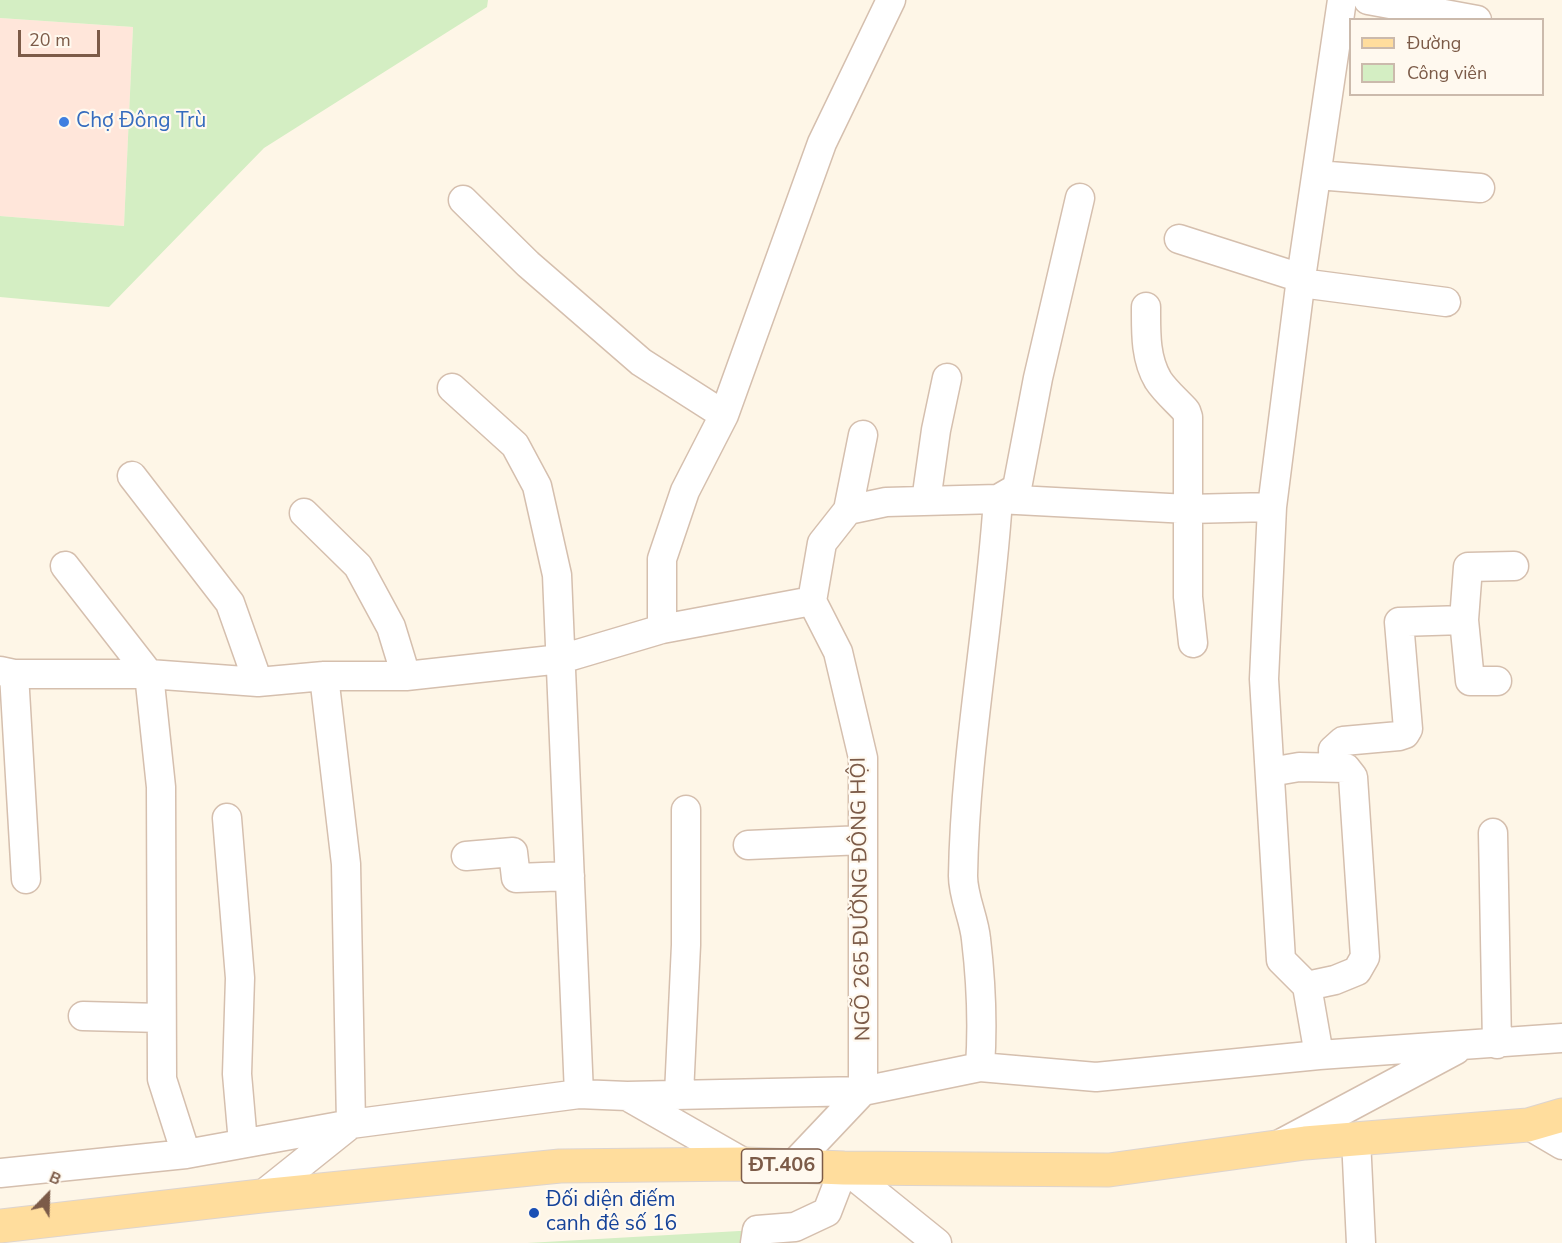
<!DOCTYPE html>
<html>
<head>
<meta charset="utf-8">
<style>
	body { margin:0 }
	#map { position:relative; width:1562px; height:1243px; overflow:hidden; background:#fef6e7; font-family:"Nunito Sans",sans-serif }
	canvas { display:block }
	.legend { position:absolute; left:1349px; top:18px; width:195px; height:78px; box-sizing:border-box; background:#fff9ef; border:2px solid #cbbaac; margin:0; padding:8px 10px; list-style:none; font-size:18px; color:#7c5b48 }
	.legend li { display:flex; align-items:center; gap:12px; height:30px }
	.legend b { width:30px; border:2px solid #cbbaac }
	.north { position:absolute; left:18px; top:1165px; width:60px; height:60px; -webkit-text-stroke:4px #fff9ef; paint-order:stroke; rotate:23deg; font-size:16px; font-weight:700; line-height:24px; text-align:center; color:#7c5b48 }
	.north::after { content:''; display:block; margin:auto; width:21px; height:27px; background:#7c5b48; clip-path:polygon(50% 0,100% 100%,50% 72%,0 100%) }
	.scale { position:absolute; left:18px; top:30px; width:82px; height:27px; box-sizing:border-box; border:3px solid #7c5b48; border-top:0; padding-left:8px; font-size:18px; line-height:21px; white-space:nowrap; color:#7c5b48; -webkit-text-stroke:4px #fff9ef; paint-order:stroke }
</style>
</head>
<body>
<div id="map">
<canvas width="1562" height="1243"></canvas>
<ul class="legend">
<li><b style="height:8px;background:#ffdd9d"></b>Đường</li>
<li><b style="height:16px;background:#d4eec3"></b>Công viên</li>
</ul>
<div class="north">B</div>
<div class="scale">20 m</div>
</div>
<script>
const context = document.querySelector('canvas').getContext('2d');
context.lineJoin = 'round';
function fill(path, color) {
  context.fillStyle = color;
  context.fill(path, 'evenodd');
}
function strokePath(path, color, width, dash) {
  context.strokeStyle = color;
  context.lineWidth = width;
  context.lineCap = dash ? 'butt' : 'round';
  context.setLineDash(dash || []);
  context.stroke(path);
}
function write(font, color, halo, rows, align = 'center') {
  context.font = font + ' "Nunito Sans",sans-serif';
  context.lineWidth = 4.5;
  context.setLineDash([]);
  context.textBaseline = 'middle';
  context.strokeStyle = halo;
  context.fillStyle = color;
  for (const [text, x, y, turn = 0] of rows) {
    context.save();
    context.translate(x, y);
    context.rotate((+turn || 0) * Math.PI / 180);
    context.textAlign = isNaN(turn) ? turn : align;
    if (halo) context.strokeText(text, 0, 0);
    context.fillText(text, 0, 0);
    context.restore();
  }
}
const commercial = new Path2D(`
	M0,18L133,27L124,226L0,216Z`);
const green = new Path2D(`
	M0,0H488L487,7L264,148L109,307L0,297V216L124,226L133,27L0,18Z
	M757,1230L755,1243H527Z`);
const minor = new Path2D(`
	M1368,0L1477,20
	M1317,175L1480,188
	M463,200L528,264L641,362L724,415
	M1179,239L1301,278
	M1301,283L1446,302
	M1146,307C1146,332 1145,358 1158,380C1165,391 1177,401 1186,411L1188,417V597L1193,643
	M452,388L515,445L537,486L557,575L579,1094
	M132,476L230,603L258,682
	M926,501L936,430L947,378
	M848,510L863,435
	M304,513L358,566L391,627L406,676
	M65,566L149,674L161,787L162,1079L186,1154
	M812,601L822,543L848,510L886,502L998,499L1188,509L1272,507
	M1464,620L1468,567L1514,566
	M662,629V559L685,491L724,415L822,143L891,0
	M0,671L14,674H149L258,682L324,676H406L561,659L662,629L812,601L838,652L863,758V1091L792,1166
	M14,674L26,879
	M1334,767L1333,750L1343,741L1399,736L1405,734L1408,729L1399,622L1464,620L1470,681H1497
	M1270,772L1299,767L1346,768L1353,777L1365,957L1357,971L1335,980L1307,986
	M227,818L240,978L237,1074L243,1143
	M1493,833L1497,1044
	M748,845L863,840
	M466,856L513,852L516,878L570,876
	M83,1016L161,1018
	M1319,1055L1307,986L1281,960L1264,679L1272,507L1301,278L1342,0
	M980,1067C983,1024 981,981 976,939C974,918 963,897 963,876C965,750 990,625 998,499L1017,488L1038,378L1080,198
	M679,1094L686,945V810
	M627,1096L746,1164
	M1528,1125L1562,1145
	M1356,1139L1361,1243
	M1280,1144L1456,1050
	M0,1173L186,1154L351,1124L579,1094L627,1096L863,1091L980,1067L1096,1077L1319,1055L1562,1038
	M261,1196L351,1124L346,864L324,676
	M755,1243L757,1230L795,1227L827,1212L844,1168L937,1243`);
const major = new Path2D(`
	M0,1226L261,1196L560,1166L746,1164L844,1168L1109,1170L1305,1143L1528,1125L1562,1115`);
const markers = [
	[64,122,6,"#3f7fe0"],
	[534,1213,6,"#1a4fb4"]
];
const shields = [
	[782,1166,81]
];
const shieldNames = [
	["ĐT.406",782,1166]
];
const shopNames = [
	["Chợ Đông Trù",76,122]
];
const streetNames = [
	["NGÕ 265 ĐƯỜNG ĐÔNG HỘI",862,899,-91]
];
const transitNames = [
	["Đối diện điếm",546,1201],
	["canh đê số 16",546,1225]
];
fill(commercial, '#ffe6da');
fill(green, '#d4eec3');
strokePath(minor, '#d5bfae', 31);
strokePath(major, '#ddd4cf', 35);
strokePath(minor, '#fff', 28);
strokePath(major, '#ffdd9d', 33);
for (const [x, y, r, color] of markers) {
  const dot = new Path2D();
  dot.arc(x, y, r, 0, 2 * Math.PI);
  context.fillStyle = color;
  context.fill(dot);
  strokePath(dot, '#fff9ef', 2);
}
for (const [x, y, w] of shields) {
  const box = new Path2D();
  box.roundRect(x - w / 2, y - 17, w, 34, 4.5);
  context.fillStyle = '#fff9ef';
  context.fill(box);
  strokePath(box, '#7c5b48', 1.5);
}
write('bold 20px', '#7c5b48', null, shieldNames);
write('21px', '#366cbe', '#fff9ef', shopNames, 'left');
write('21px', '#7c5b48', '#fff9ef', streetNames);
write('21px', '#164399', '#fff9ef', transitNames, 'left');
</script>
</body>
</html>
